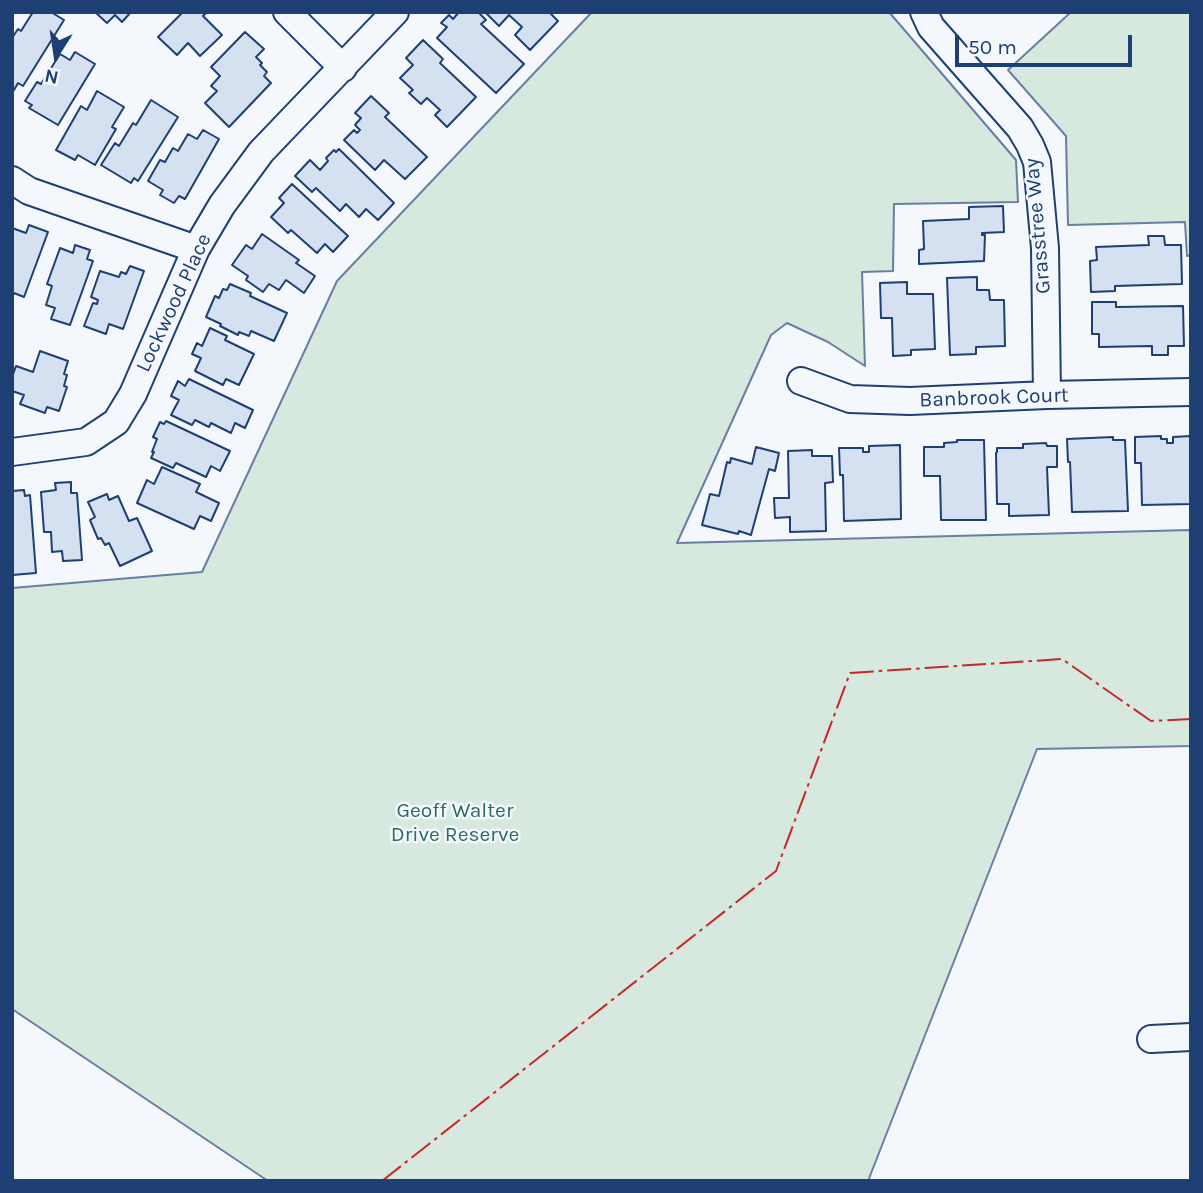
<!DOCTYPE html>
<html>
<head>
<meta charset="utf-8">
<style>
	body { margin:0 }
	#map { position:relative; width:1203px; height:1193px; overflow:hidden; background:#f4f7fb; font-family:Karla,sans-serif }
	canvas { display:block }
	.frame { position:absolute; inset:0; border:14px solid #1d3f73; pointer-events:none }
	.north { position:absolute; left:21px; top:21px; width:70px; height:70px; -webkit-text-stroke:5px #f4f7fb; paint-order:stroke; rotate:192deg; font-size:19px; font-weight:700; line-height:28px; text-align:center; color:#1d3f73 }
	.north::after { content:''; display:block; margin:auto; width:24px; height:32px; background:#1d3f73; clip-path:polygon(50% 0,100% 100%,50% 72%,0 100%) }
	.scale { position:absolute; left:955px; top:35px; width:177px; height:32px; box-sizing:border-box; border:4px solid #1d3f73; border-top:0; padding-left:9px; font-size:21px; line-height:24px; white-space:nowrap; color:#1d3f73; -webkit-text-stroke:5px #f4f7fb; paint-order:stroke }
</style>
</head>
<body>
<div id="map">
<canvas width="1203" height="1193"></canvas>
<div class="frame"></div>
<div class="north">N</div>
<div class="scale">50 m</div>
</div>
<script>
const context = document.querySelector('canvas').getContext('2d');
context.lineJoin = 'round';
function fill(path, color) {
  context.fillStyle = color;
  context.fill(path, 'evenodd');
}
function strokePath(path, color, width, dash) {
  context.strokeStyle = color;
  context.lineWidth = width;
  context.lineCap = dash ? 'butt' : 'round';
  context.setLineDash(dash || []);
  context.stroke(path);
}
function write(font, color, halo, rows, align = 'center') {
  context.font = font + ' Karla,sans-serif';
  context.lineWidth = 5;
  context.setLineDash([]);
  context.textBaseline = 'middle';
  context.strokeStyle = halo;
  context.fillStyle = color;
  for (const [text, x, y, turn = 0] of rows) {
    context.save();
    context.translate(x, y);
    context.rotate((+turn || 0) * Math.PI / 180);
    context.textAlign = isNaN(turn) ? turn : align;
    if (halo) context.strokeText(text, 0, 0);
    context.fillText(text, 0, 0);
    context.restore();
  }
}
const green = new Path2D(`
	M592,12H889L1016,160L1018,202L894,204L893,271L862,272L865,366L828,342L787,323L771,335L677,543L1191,530V746L1037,749L868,1181H268L12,1009V588L202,572L337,281Z
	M1071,12H1191V255L1187,256L1185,222L1068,225L1066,136L1008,70Z`);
const building = new Path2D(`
	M33,12H51L64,20L23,86L18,83L14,90L12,89V38L18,29L21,31Z
	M95,12H131L122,22L115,15L107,23Z
	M183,12H207L203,16L222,35L200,56L188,43L177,55L158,37Z
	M459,12H478L486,20L481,24L524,64L496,93L437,38L447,27L441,23L449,15L453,19Z
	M485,12H549L558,21L530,50L515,35L522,27L509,15L499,26Z
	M245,32L264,49L256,57L262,63L260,65L267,72L264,76L271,83L229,127L205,103L217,91L211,86L220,76L211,67Z
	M423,40L443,59L440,63L476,97L447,127L435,115L440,110L427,98L421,104L409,93L413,90L400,78L413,65L406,58Z
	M75,52L95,64L58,125L29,108L32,105L25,101L37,82L41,84L60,54L70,60Z
	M97,91L124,107L112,127L116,129L95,165L78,155L75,160L56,150L81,106L87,110Z
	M371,96L389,113L385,117L427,157L405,179L384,160L375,170L344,140L354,130L357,133L360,130L355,125L361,118L355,113Z
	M151,100L178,117L138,181L134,178L131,183L101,165L115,143L119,146L133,123L136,125Z
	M203,130L219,139L185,199L179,196L174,203L160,195L163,190L148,181L160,160L165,162L173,148L178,151L188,134L197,139Z
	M339,149L394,203L378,220L366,209L359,217L346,204L340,211L316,188L312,192L295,176L310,160L320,170L328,161L326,158L334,150L336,152Z
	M292,184L348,236L333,252L325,244L317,253L291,230L288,233L271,217L284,203L279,198Z
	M1003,206L1004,232L982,233V235H985L984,261L919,264V250L924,249L923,221L969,219V207Z
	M29,225L48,232L24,297L14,293L12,297V228L26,233Z
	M262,234L299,260L296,263L315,276L304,293L286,280L279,290L269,284L263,292L246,280L248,276L232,265L246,245L252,249Z
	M1148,236H1164L1165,245H1181L1182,284L1115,286V291L1091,292L1090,261L1097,260L1096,247L1149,245Z
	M75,245L90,250L87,259L93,261L70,325L51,319L55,308L46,305L52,286L47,284L60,248L73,253Z
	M130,266L144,271L123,329L109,324L106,334L84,326L93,303L97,304L98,300L91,297L100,271L119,277L121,272L126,274Z
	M977,277V290H989L990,300H1004L1005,346L976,347V354L950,355L947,278Z
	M907,282V294H933L935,349L911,350V355L893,356L892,318H881L880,283Z
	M230,284L251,293L250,296L287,313L274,341L251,331L249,336L239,332L238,335L220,326L221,324L206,317L215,296L219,298L223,289L227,290Z
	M1092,302H1116V307L1183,306L1184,346H1168V355H1152V346L1099,347V334H1092Z
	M210,328L227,336L225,340L254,354L239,385L226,379L223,385L195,371L201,358L192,354L197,343L202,346Z
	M40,351L68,361L64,374L67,375L64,386L67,387L59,411L47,407L45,413L20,404L24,395L12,391V377L16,366L33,372Z
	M189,379L253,410L245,428L235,423L231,433L211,423L209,427L195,420L192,425L171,415L179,400L171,396L178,381L185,386Z
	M166,421L230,451L220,471L211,466L206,477L176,463L173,468L151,458L154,452H152L157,439L153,437L160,422L164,424Z
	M1161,436V439H1167V443H1173V437L1191,436V504L1142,505L1141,463H1135V437Z
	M1113,437V440H1125L1128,511L1072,512L1070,462H1068L1067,439Z
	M957,440H984L986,520H941L940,476H924V447H944V443L957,442Z
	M1046,443L1047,446H1057V467H1047L1049,515L1009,516V504H997L996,453L997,452V448H1023V444Z
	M900,445L901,519L844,521L843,475H840L839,448H863V452H869V446Z
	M756,447L779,453L775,471L769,469L751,535L739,531L738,534L702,525L710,494L719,496L727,462L730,463L731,458L752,464Z
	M812,450V456H832L833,482L825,483L826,531L790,532V517L775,518L774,498H789L788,451Z
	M162,467L200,484L196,492L219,503L211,521L200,516L194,529L137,503L147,480L154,484Z
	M71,482V493H77L82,560L63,561L62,551L52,552L51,532H44L41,492L56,490L55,483Z
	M24,490L25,496L30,495L36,573L12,575V491Z
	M107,494L109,500L118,496L129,521L137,518L152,551L120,566L109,543L105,545L101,538L98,539L90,520L95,517L88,502Z`);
const minor = new Path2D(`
	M287,12L343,68
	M924,12L931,27L1020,128L1030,145L1037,162L1045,248L1047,395
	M12,180L29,191L196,249
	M801,381L850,399L910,401L1047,395L1191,392
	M12,452L86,442L116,422L133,394L196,249L222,205L261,152L395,12
	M1151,1039L1191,1037`);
const power = new Path2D(`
	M382,1181L776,871L850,673L1062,659L1151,721L1191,719`);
const streetNames = [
	["Grasstree Way",1038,226,-95],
	["Lockwood Place",174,303,-65],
	["Banbrook Court",994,398,-2]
];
const parkNames = [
	["Geoff Walter",455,811],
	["Drive Reserve",455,835]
];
fill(green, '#d7e8df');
strokePath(green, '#687fa3', 2);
fill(building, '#d5e0f0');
strokePath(building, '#1d3f73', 2);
strokePath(minor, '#1d3f73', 30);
strokePath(minor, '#f4f7fb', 26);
strokePath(power, '#c62828', 2, [24, 5, 3.5, 5]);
write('21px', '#1d3f73', '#f4f7fb', streetNames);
write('21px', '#2c6c60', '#f4f7fb', parkNames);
</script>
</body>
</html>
